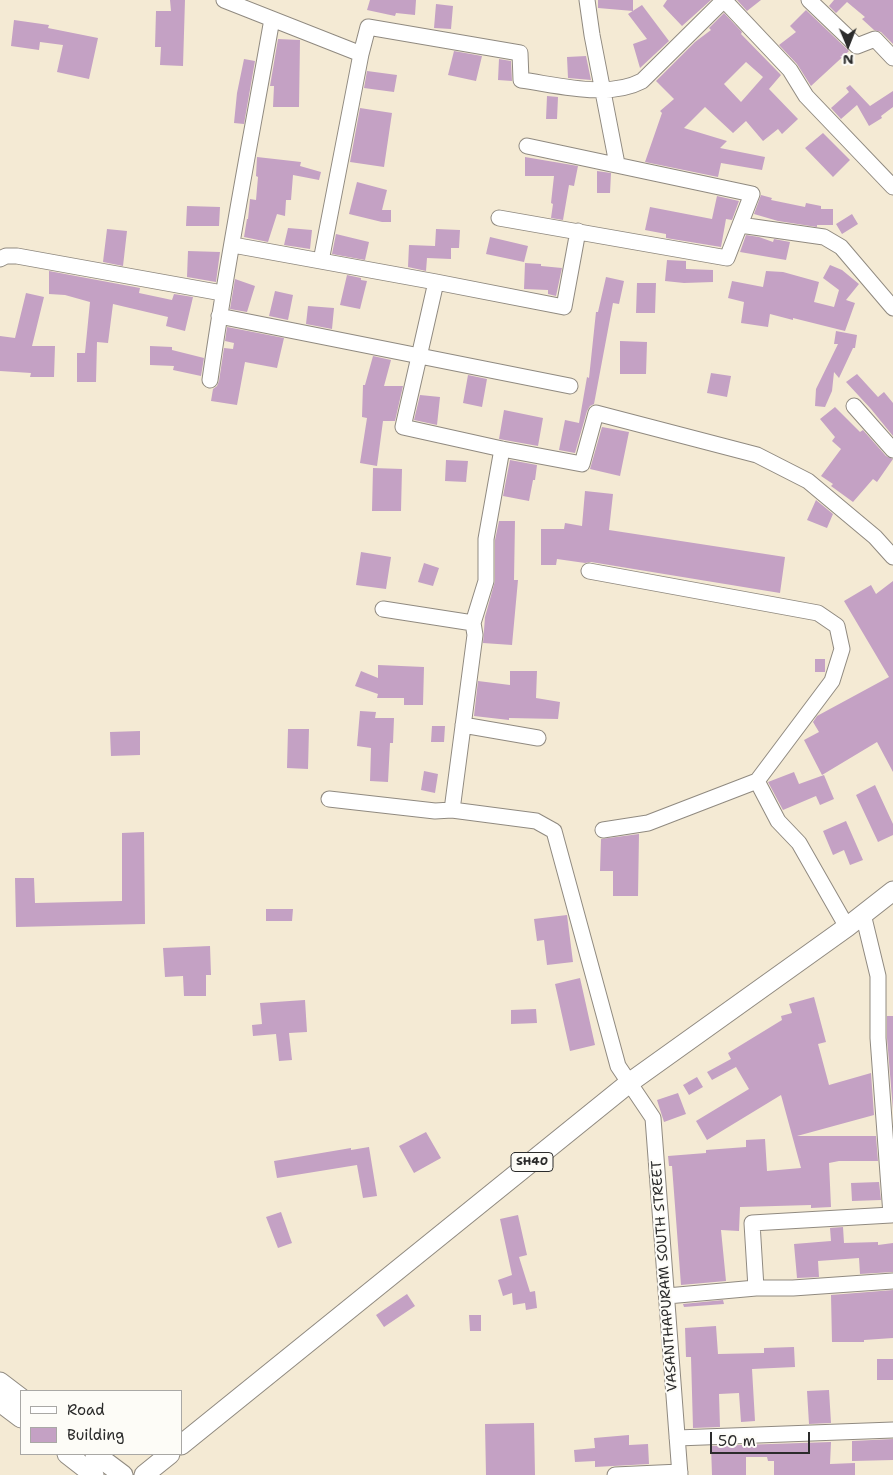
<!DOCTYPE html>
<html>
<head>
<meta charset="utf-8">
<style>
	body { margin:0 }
	#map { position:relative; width:893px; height:1475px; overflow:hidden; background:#f4ead4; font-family:"Shantell Sans",sans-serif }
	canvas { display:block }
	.legend { position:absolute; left:20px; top:1390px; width:162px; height:65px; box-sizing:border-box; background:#fdfcf7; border:1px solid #a9a8a5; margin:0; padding:6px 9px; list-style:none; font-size:15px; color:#2b2b2b }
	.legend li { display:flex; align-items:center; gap:10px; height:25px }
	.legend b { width:25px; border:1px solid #a9a8a5 }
	.north { position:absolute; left:823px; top:20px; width:50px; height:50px; -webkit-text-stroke:4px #fdfcf7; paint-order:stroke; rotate:179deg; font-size:14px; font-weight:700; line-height:20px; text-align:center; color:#2b2b2b }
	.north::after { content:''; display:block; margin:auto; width:18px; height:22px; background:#2b2b2b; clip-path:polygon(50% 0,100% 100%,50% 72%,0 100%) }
	.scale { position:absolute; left:710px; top:1432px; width:100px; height:22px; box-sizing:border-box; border:2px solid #2b2b2b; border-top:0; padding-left:6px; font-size:15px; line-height:18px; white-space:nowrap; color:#2b2b2b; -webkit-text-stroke:4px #fdfcf7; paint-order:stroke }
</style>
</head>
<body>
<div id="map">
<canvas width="893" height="1475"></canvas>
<ul class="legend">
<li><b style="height:6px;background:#fff"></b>Road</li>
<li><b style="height:14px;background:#c4a1c4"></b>Building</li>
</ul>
<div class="north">N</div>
<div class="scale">50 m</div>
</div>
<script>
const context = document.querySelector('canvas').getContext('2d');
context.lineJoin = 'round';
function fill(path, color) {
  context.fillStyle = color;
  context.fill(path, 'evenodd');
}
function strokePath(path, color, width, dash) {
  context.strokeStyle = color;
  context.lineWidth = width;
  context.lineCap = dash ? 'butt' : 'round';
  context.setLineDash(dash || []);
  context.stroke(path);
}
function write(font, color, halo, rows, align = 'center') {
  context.font = font + ' "Shantell Sans",sans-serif';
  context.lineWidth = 4;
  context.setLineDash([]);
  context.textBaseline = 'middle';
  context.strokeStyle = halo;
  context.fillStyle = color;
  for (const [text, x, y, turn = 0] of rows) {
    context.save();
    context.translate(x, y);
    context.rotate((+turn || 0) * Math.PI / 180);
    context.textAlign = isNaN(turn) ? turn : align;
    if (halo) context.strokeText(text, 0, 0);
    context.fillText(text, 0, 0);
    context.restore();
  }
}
const building = new Path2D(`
	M170,0H185L183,66L160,65L161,47H155L156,11H171Z
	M370,0H416L415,15L396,13L395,16L367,10Z
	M598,0H633V11L598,8Z
	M667,0H711L682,26L663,6Z
	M737,0H761L747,11Z
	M834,0H893V44L881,32L874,30L862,19L865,17L847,2L836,13L829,6Z
	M436,4L453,6L451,29L434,28Z
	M642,5L669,41L640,68L633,44L647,39L628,14Z
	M806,10L849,51L811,86L797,64L779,45L796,32L790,26Z
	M724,13L742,32L741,34L781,75L769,89L798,119L782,134L778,129L763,141L746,121L733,133L705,107L684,128L727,141L720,148L765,157L762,170L721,163L718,177L645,162L662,113L660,111L674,99L656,81L695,42L711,30L709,28ZM746,62L763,77L741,102L724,84Z
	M14,20L49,25L48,28L98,38L89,79L57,72L63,45L40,42L39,50L11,46Z
	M278,39L300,40L299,107H273L274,86H270Z
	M454,51L482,56L476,81L448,75Z
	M586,56L591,80L568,78L567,57Z
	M244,59L255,61L244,124L234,123L237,93Z
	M499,59L511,61L512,81L498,80Z
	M367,71L397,75L394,92L364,88Z
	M850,85L870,106L893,91V107L881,116L882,118L869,126L857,105L841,119L831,108L849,92L846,88Z
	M547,96L558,97L557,119H546Z
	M360,108L392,113L384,167L350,162Z
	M823,133L850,160L833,177L805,148Z
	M257,157L301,162L300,166L321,172L319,180L293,175L291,200H286L285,216L277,214L268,242L244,237L247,219H248L250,199L256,200L258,177L256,176Z
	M525,157L578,166L574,186L569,185L563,220L551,218L553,204L551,203L554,176H525Z
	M597,171L611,173L610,193H597Z
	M357,182L387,190L382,210H391V222H382L349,214Z
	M761,195L772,198L771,200L805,207L806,203L821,206V209H833V225H817V227L778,221L754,214Z
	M717,196L739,201L732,220L726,219L721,247L666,238V234L645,230L650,207L712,219Z
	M187,206L220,207L219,226H186Z
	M852,214L858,224L842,234L836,224Z
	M288,228L312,230L310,249L284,245Z
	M107,229L127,231L123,266L103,262Z
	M436,229L460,230L459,248H451V259L427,258L426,271L408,267L409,245L435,246Z
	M336,234L369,242L365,260L332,254Z
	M746,235L759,237L773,242L774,239L790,242L786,260L740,252Z
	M490,237L528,246L524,262L486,254Z
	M188,251L220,252L216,282L187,277Z
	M667,260L686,261V269L713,270V282L684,283L665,281Z
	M525,263L541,264V266L562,268L556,296L548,294V290L524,289Z
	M830,265L842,270L859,284L846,300L855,303L845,331L793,318V320L770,314L768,327L741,323L744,302L728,298L732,281L763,287L766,271L783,272L819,282L814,302L834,307L839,290L823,278Z
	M49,271L140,288L139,293L172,300L174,294L193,297L185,331L166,326L168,317L113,304L108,343L97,342L96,382H77V353H85L90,302L65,295L49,294Z
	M347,275L361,278V280L367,281L360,309L340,305Z
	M606,277L624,281L619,304L613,303L594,404L590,406L587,411L575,453L559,450L565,420L579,423L587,377L589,378L596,312H598Z
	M235,279L255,286L247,312L230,309Z
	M637,283H656L655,313H636Z
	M275,291L293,295L288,320L269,316Z
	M26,293L44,297L32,346H55L54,377H30L31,373L0,371V336L15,338Z
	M308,306L334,308L332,329L306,324Z
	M227,327L284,338L277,368L245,362L237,405L211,401L213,389L217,386L219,381L224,348L233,349L234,343L225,341Z
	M836,331L857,335L855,348H853L839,378L834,372L832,391L825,407L815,406L816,389L838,344H834Z
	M620,341L647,342L646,374H620Z
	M150,346L172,347V350L204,358L201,376L173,370L174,366L150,365Z
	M373,356L391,360L384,386H403L395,421H383L377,466L360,463L367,418L362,417L363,385H365Z
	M711,373L731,376L727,397L707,393Z
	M857,374L878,397L884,392L893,403V436L871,409L846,382Z
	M468,375L487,379L482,407L463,403Z
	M420,395L440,397L437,425L414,420Z
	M835,407L860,432L863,430L886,456L893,459L877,482L873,479L853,502L831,486L833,484L821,476L841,449L832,441L835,437L820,419Z
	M504,410L543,418L538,446L499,439Z
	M602,427L629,432L620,476L590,469Z
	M446,460L468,461L466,482L445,481Z
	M510,460L537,465L535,480H533L529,501L503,496Z
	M373,468L402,469L401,511H372Z
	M585,491L613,494L609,530L785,557L780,593L591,562L585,563L557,559L556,565H541V529H564L565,523L582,526Z
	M816,500L833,514L827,528L807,520Z
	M499,521H515L514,580H518L512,645L483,643L485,617L495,581V540Z
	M361,552L391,557L386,589L356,585Z
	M424,563L439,568L433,586L418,582Z
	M893,581V772L877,742L822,775L804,740L819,732L813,722L817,716L889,677L844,601L871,585L876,594Z
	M815,659H825V672H815Z
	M378,665L424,667L423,705H404V698H377L378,694L355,686L361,671L378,678Z
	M510,671H537L536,698L560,702L558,719L509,718V720L474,716L478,681L510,685Z
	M360,711L376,712L375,718H394L393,743H390L388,782L370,781L371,748L357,746Z
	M432,726H445L444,742H431Z
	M288,729H309L308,769L287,768Z
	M140,731V755L111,756L110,732Z
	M424,771L438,774L435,793L421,790Z
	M794,772L799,784L824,775L834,799L820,805L816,796L783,810L768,782Z
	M875,785L893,824V835L878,842L856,795Z
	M846,821L863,860L850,865L844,850L833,855L823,831Z
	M144,832L145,924L16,927L15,878H34L35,903L122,901V833Z
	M639,834L638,896H613V871H600L601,839Z
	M266,909H293L292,921H266Z
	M567,915L573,962L547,965L544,940L537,941L534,919Z
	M210,946L211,975H206V996H184L183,976L165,977L163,948Z
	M580,978L595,1045L570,1051L555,984Z
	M814,997L826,1042L818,1044L829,1085L871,1073L874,1115L797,1136H876L878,1161H839L829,1163L831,1207L811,1208V1205L740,1207L739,1231L721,1230L726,1281L681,1285L672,1166H669L668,1156L706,1153V1150L746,1147V1140L765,1139L767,1171L801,1168L781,1095L707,1140L696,1121L749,1089L736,1067L712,1080L707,1072L731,1059L728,1053L782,1020L781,1016L792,1013L789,1004Z
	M305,1000L307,1032L289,1033L292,1060L279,1061L276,1034L253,1036L252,1025L262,1024L260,1003Z
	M536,1009L537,1023L511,1024V1010Z
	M887,1016H893V1110L887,1038Z
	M697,1077L703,1087L689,1095L683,1085Z
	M678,1093L686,1114L664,1122L657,1100Z
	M426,1132L441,1158L414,1173L399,1146Z
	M369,1147L377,1196L363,1198L357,1165L277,1178L274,1161L351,1148V1150Z
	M879,1182L881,1200L852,1201L851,1183Z
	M281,1212L292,1243L278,1248L266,1217Z
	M518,1215L527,1255L519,1257L530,1292L535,1291L537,1308L526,1310L525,1303L513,1305L512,1293L503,1296L498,1280L512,1275L500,1219Z
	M843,1227L844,1243L878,1242V1245L893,1243V1272L860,1274L859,1258L818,1261L819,1277L797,1278L794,1244L831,1241L830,1228Z
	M893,1290V1338L864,1340V1342H832L831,1295Z
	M407,1294L415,1306L384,1327L376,1315Z
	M723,1300L724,1304L684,1307L683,1304Z
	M469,1315H481V1331H470Z
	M716,1326L718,1354L764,1353V1348L794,1347L795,1367L752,1369L755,1421L741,1422L739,1393L719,1394L720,1427L693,1428L691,1357H686L685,1328Z
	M877,1359H893V1380H877Z
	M829,1390L831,1423L809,1424L807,1391Z
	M534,1423L535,1475H486L485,1424Z
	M629,1435V1445L648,1444L649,1464L595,1467V1461L575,1462L574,1450L595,1448L594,1438Z
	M893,1439V1460L852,1461V1441Z
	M831,1442L830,1464L855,1463V1475H774V1461H768L767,1457H746V1475H712L711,1446Z`);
const minor = new Path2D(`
	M224,0L361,54
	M587,0L592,35L617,164
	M724,0L790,70L806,96L893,187
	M809,0L857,46L875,39L893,58
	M499,218L727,258L752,194L527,146
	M740,225L824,237L841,247L893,308
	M233,245L436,282L564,307L578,231
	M0,259L6,256H17L222,293
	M321,261L361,54L368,27L520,53L521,80C558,85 608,99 642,81L723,1
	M436,282L403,427L502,449L582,464L596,413L757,455L808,481L875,537L893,557
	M219,316L570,386
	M210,380C227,259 251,139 272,19
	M854,406L893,450
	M589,571L818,613L837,626L842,649L832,681L757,781L778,821L799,843L847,927
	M383,609L473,623
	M463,725L538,738
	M329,799L435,811L452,810L536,821L554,831L618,1066L653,1118L680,1475
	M452,810L475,635L473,623L486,581V539L502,449
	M603,830L648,823L757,781
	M756,1288L752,1223L891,1215L878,1038V976L863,914
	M667,1296L756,1288H793L893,1281
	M677,1438L893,1430
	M615,1475L680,1472`);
const major = new Path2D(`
	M0,1382L21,1398
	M0,1402L21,1418
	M181,1445L629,1083L847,927L893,891
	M67,1454L94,1475
	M95,1454L123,1475
	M144,1475L170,1454`);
const shields = [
	[532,1162,42]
];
const shieldNames = [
	["SH40",532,1162]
];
const streetNames = [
	["VASANTHAPURAM SOUTH STREET",665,1276,-94]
];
fill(building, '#c4a1c4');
strokePath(minor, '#908a80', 17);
strokePath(major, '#908a80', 21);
strokePath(minor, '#fff', 15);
strokePath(major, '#fff', 19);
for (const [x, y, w] of shields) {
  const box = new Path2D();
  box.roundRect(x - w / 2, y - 9.5, w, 19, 4);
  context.fillStyle = '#fdfcf7';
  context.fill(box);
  strokePath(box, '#2b2b2b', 1);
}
write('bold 12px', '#2b2b2b', null, shieldNames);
write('14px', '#2b2b2b', '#fdfcf7', streetNames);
</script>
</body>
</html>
